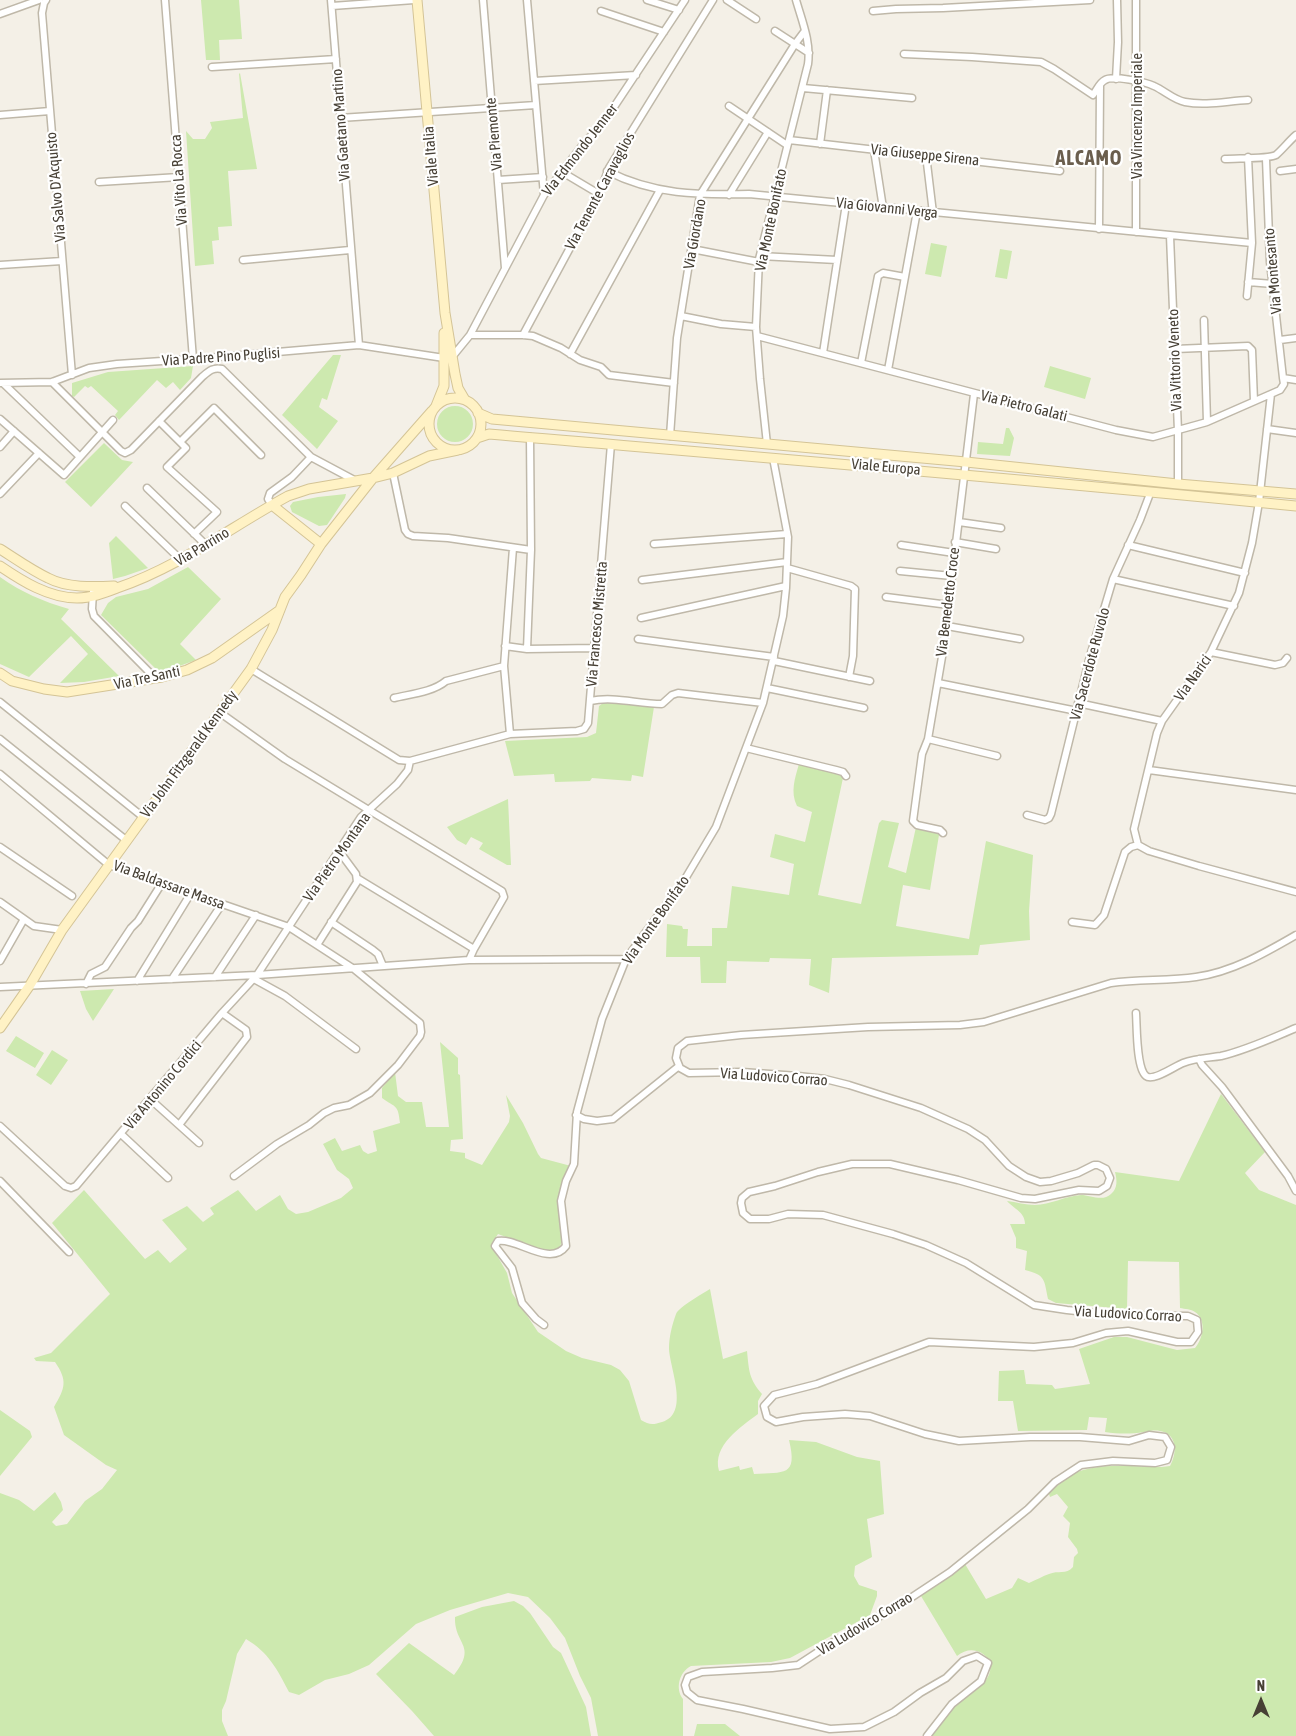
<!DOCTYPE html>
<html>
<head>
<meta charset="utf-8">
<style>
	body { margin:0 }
	#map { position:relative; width:1296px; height:1736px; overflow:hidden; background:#f4f0e7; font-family:"Asap Condensed",sans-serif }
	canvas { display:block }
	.north { position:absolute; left:1236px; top:1676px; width:50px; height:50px; -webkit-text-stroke:4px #fff; paint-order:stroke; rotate:0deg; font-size:14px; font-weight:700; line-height:20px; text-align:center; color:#474035 }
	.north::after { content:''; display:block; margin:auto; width:18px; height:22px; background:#474035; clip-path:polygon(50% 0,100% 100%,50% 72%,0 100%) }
</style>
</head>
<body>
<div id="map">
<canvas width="1296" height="1736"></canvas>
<div class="north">N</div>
</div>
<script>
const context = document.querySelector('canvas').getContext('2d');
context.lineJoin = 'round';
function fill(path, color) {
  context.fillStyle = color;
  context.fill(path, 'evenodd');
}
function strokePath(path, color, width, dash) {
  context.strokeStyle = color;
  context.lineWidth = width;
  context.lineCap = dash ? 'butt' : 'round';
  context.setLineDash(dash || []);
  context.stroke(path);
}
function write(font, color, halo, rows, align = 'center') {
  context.font = font + ' "Asap Condensed",sans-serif';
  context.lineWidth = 4.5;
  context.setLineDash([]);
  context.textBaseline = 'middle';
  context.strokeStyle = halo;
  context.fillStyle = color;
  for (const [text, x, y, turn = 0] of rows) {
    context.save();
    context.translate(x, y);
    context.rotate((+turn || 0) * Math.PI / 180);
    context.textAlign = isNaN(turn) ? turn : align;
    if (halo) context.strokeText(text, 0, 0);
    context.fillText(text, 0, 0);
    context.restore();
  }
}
const green = new Path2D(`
	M201,0H239L242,39L219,40L220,60H206Z
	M240,73L257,169L228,171L232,226L218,227L219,240L212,241L214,264L195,266L186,131L193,139H205L212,128L210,122L243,118L239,74Z
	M931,243L947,246L941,277L925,274Z
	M1000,249L1012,251L1007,279L995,277Z
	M333,355H341L327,400L322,398L319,407L338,421L317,449L282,415Z
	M193,366L191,378L180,390L173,382L166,388L157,380L119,420L115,415L118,411L91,386L88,388L85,386L74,397L72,396V383L108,372Z
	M1050,366L1091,378L1085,399L1044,387Z
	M437 424a18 18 0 1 1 36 0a18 18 0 1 1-36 0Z
	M1006,428H1009L1014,438L1010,456L977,454L978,442L1003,444Z
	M104,443L122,460L133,462L91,507L65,482Z
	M346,494L345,498L327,525L319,526L292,512L290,506L293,502L318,497Z
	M116,536L148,568L125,576L113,579L109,543Z
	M188,567L221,599L180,644L196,660L174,668L158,671L101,615L108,603L116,597L148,589Z
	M0,577C23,593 42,601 69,609L61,619L119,676L84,682L60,683L88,654L71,636L29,677L0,664Z
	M606,701L654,707L643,777L632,775L631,781L592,778L590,781L555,782L554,774L514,776L505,741L587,737L596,733L599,706Z
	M799,764L835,771L842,775L843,778L818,895L861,904L879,823L882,820L899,823L888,867L906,873L916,827L938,832L939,835L930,890L903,885L896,926L969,939L986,841L1033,855L1029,911L1030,940L980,945L978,955L832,958L829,993L809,985L811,959L770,958L769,962L727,961L726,983H701L700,957H666L667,924L682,926L683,929H688L687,946H712V928H727L732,886L789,895L794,864L770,857L775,834L805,842L812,812L797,806C790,792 795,778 799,764Z
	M508,799L511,865H507L479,849L483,843L471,837L466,845L457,840L447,827Z
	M114,989L93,1021L86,1009L80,991Z
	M16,1036L44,1053L35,1068L6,1051Z
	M440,1042L458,1058V1074L460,1075L463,1139L451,1140L450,1151L465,1153V1158L482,1165L509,1122L510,1116L506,1095L523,1123L538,1154L541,1158L571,1166C565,1182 558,1199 559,1216C559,1228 567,1241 557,1250H540L498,1234L492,1243L494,1250L507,1273L512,1293L538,1332L566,1351L582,1358L611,1365L620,1370L629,1381L641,1420C649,1425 653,1425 662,1422C690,1414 670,1369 669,1349C669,1337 672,1325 676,1314C679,1307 702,1294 710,1289L723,1359L747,1351C749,1371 749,1379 762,1394L758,1401V1414C741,1427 712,1445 719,1471L739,1466L740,1470L752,1467L754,1474C784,1472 798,1477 789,1440L816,1442L857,1457L880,1461L884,1514L867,1519L872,1557L855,1566L854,1576L859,1585L877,1591V1596L870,1615L790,1658L771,1662L691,1666C679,1672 675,1689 683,1699V1736H598L591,1698L580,1676L565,1638L550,1618L528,1597L508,1593L450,1610L416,1624L369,1665L349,1674L325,1680L299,1695L289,1692C277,1669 269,1653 246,1639L237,1654L226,1701L222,1710V1721L228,1736H0V1493L19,1500L34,1511L55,1492L61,1502L63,1510L52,1522L56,1526L67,1524L85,1501L102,1489L117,1470L106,1465L64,1435L54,1407C65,1388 68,1381 55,1362L36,1361L34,1358L51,1353L110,1294L52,1223L84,1190L145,1259L158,1250L170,1263L187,1249L162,1220L187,1206L203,1222L214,1214L210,1208L238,1190L256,1211L280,1195L288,1209L296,1214L308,1212L341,1198L353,1188L349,1179L337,1170L323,1144L335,1138L342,1151L360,1145L363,1151L368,1154L377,1151L373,1131L400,1123C398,1104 396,1108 382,1098V1088L395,1072L398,1096L406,1102H422L426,1127H449Z
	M52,1050L68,1060L51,1085L36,1075Z
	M1221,1094L1265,1152L1245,1173L1259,1190L1296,1205V1736H931C940,1725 948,1712 959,1702C967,1695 980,1689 986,1680C1001,1660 975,1640 957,1656L921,1596L926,1590L965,1564L986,1599L1012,1588L1018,1578L1029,1583C1036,1580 1043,1576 1049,1574C1058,1570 1066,1575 1073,1567L1074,1557L1078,1553L1077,1549L1068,1537L1070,1523L1063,1516L1068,1507L1057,1494L1050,1497L1049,1494C1051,1487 1056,1484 1062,1480C1091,1460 1129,1467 1162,1467L1170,1466C1177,1454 1178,1434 1160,1431C1155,1430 1150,1431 1144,1432C1131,1434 1119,1434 1105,1432L1107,1418L1089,1417L1087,1430L1018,1431L1013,1401H998L999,1371L1024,1370L1026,1384L1052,1385L1055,1389L1090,1384L1079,1349L1114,1337H1127L1177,1350L1195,1348C1203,1339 1207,1320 1195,1312C1191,1309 1185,1309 1180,1308L1179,1262L1128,1261L1127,1309L1056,1303L1048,1299C1044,1280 1046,1275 1025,1270L1027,1251L1016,1248V1238L1010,1224H1025C1025,1212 1014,1209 1007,1201C1016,1202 1026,1205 1035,1205C1050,1205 1065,1196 1081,1195C1090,1195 1103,1202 1111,1194C1118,1188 1117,1180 1115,1172L1179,1181Z
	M0,1410L30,1431L32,1437L0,1476Z
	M514,1601L523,1606L530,1613L553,1647L561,1653L586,1707L591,1736H434L412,1711L376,1674L409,1643L454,1675C478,1645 454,1645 455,1617L482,1607Z
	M697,1724H725L740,1736H694Z`);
const street = new Path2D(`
	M46,0L44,3L42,13L72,375
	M165,0L193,359
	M331,0L359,345
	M483,0L505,268
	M527,0L544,195
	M647,0L679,10
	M727,0L756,19
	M332,6L414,0
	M601,11L664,32
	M873,11L896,9L943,8L1090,0
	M0,14L39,0
	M775,31L809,53
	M904,54L972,57L1041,62L1054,69L1093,95C1097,90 1099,83 1105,80C1112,75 1146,82 1154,86C1165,91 1174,100 1185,102C1206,106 1227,101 1248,100
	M212,67L336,59
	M1116,79L1118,42L1117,0
	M534,81L636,75
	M803,88L912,98
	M729,106L787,145
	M0,115L50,111
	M340,118L536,105
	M789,140L1060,171
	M820,144L827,90
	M874,150L883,208
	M926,155L933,213
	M1225,159C1236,158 1269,159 1276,155C1283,149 1289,141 1296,135
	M607,171C654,195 698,195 749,194L1252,243
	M1280,171L1296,169
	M562,172L599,194
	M498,180L543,177
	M99,182L179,177
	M729,195L768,132
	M1099,229L1100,85
	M1136,232V0
	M1170,236L1178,431V484
	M692,249L759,262
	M760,256L837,260
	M243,260L350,250
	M0,265L62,261
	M1248,282L1273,284
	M1247,296L1252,243L1248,157
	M681,316L721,324L756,327
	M1204,320L1207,422
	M470,335H523L533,336L561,348L580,360L601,367L609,375L674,383
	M523,335L599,194L609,168L713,0
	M757,336L1116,430L1153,437L1207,422L1280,390L1284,384L1283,378L1270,262L1266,159
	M1280,340L1296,338
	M1175,349L1248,346L1252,350L1254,401
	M823,353L846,204
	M570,354L660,190
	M452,357L470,335L544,195L585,142L604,122L685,0
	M861,363L878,276L883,273L905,277
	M888,370L917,211
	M1283,378L1296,380
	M52,382L121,451L125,453L131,450L202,377C209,371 213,367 222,369L311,457L356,481
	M0,383L52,382L89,368L117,364L207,358L359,345L444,358
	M4,384L79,456
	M974,394L943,651L928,739L997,756
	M0,419L64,475L113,420
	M159,421L186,448L167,467L217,512L194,534
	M1267,429L1296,433
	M670,436L677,338L700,195L795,44L804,32
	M180,442L214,408L261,455
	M767,444L760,379L756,327L759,259L808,64C811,42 802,21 796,0
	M0,447L14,431
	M393,473L405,530L408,534L413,536L448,538L531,550
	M147,488L206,545
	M0,494L39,453
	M272,505L268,499L270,493L292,477L311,457
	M125,506L181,560
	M959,522L1001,528
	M955,542L996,549
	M654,544L787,534
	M901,545L954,553
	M1128,545L1245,573
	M787,568L851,586L855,589L853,656L849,677
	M900,571L952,576
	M1113,579L1234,606
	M642,580L787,562
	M93,592L92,609L94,616L155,678
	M886,597L949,605
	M641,618L786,586
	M947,626L1020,639
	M638,639L774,657
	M505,646L527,649L595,648
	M527,649L531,550L530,437
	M1211,652L1275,665L1283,663L1287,658
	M774,661L870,681
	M251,669L399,760L410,761
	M938,683L1077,711
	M767,688L864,708
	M394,698C411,694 433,692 446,681L504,666
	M590,701C615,696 637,704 662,704L672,695L678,693L763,703
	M0,702L143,817
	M1078,703L1162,721
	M219,712L285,759L502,891L504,897L474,949L469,960
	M510,734L577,731L584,729L588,723L611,444
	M0,739L126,840
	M928,739L922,754L913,821L917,825L940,830L943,833
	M746,748L836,770L843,772L846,776
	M1149,770L1296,790
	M0,774L109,865L289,927L354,969L420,1023L421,1032L420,1036L398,1065L370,1093L349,1105L334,1108L324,1113L309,1125L277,1144L234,1176
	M1027,815L1045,820L1049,818L1051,814L1090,656L1113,579L1140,520L1151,491
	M1138,845L1149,851L1199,866L1296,892
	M0,847L72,896
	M357,878L474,949
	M0,902L34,926L62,930
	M331,922L373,950L378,954L383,966
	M1072,922L1095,925L1104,915L1125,852L1131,847L1138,845L1134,829L1157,733L1162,721L1211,652L1239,593L1252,543L1259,502L1271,394
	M317,945L357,882L356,874L339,851
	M0,961L24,919
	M215,977L256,915
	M172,979L222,904
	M254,979L285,996L356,1049
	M137,981L191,893
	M86,984L91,974L105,967L131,928L138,921L162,883
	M0,987L257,975L469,960L626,959
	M1136,1013C1137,1026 1136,1068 1146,1076C1153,1082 1175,1066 1183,1063C1196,1058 1208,1058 1221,1056C1247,1050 1272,1038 1296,1028
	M1199,1059L1202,1065L1222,1087L1288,1176L1296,1191
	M150,1099L199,1143
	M576,1115L584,1119L597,1121L613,1119L679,1066
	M179,1125L247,1037L246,1030L222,1013
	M0,1126L65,1186L71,1188L76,1186L222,1013L257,975L361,817L397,784L408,770L410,761L510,734L504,666L513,548
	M121,1134L168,1178
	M0,1181L69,1252
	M544,1325L536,1319L522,1303L512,1268L495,1246L498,1241C516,1237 550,1268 566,1246L561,1201L566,1181L574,1164L577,1112L602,1019L626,959L685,879L716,827L763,703L783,616L786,588L788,537L773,458
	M927,1736L952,1704L981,1681L988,1663L977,1656L963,1661L946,1678L920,1693L894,1712L864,1727L830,1729L743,1709L697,1700L687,1692L685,1685L688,1677L702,1672L772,1668L798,1665L830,1644L900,1605L950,1572L1028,1509L1055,1482L1081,1465L1113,1461L1155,1463L1167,1460L1171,1447L1165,1437L1149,1435L1129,1441L1080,1437H1030L959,1441L925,1434L870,1416L845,1414L803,1417L776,1422L767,1417L764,1406L774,1395L817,1384L929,1342L1034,1347L1073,1343L1106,1333L1128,1331L1177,1342H1191L1198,1332L1197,1320L1188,1316L1114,1315L1067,1310L1034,1305L966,1263L926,1245L893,1234L823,1215L788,1214L769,1219H750L743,1213L741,1203L742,1198L749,1192L775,1186L818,1172L852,1164H890L958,1180L1021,1198L1035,1199L1079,1190L1099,1191L1107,1186L1110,1178L1106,1169L1098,1165H1094L1078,1173L1051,1181L1040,1182L1026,1177L1009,1166L985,1140L968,1129L921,1108L849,1085L825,1079L798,1076L742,1072L689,1073L680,1068L676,1058L678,1048L687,1041L741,1035L868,1027L960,1025L984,1022L1111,983C1139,979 1168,981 1196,977C1232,972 1265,953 1296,935`);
const secondary = new Path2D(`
	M417,0L445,313L455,374L458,388L465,400
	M429 424a26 26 0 1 1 52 0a26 26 0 1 1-52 0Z
	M436,406L444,386V333
	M478,413L492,419L966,462L1178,484L1296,494
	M477,438L489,434C758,457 1027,479 1296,506
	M272,505L321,544
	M0,549C16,559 31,570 48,578C67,588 93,587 114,586
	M0,566C22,581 49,598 77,598C91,598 104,593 117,588C179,567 231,527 288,496L309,489L373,478L393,473L429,456L458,450
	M0,673L12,681L44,689L67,692L162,677L187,670L212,658L280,610
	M0,1028L30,985L62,930L251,669L272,630L285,597L301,575L321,544L373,478L432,411`);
const streetNames = [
	["Via Vincenzo Imperiale",1137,116,-90],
	["Via Gaetano Martino",341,125,-94],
	["Via Piemonte",494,134,-95],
	["Via Edmondo Jenner",580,150,-52],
	["Via Giuseppe Sirena",925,155,6],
	["Viale Italia",431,156,-95],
	["Via Vito La Rocca",179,180,-94],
	["Via Salvo D'Acquisto",56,187,-95],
	["Via Tenente Caravaglios",600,191,-62],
	["Via Giovanni Verga",887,208,6],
	["Via Monte Bonifato",771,220,-78],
	["Via Giordano",695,234,-80],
	["Via Montesanto",1273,271,-95],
	["Via Padre Pino Puglisi",221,357,-4],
	["Via Vittorio Veneto",1175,360,-92],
	["Via Pietro Galati",1024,406,14],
	["Viale Europa",886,467,5],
	["Via Parrino",202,547,-31],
	["Via Benedetto Croce",948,602,-83],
	["Via Francesco Mistretta",597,624,-85],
	["Via Sacerdote Ruvolo",1090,664,-75],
	["Via Tre Santi",147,678,-12],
	["Via Narici",1193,678,-55],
	["Via John Fitzgerald Kennedy",189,754,-54],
	["Via Pietro Montana",337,857,-55],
	["Via Baldassare Massa",169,885,20],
	["Via Monte Bonifato",656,920,-55],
	["Via Ludovico Corrao",774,1077,4],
	["Via Antonino Cordici",163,1085,-50],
	["Via Ludovico Corrao",1128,1314,3],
	["Via Ludovico Corrao",865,1624,-31]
];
const districtNames = [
	["ALCAMO",1089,159]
];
fill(green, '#cde9af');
strokePath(street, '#bfb8a9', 9);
strokePath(secondary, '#d4c496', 11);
strokePath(street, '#fff', 6);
strokePath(secondary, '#fff2c5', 9);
write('15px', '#474035', '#fff', streetNames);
context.letterSpacing = '1px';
write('bold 20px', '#6a5e4d', '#fff', districtNames);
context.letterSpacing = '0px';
</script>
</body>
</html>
